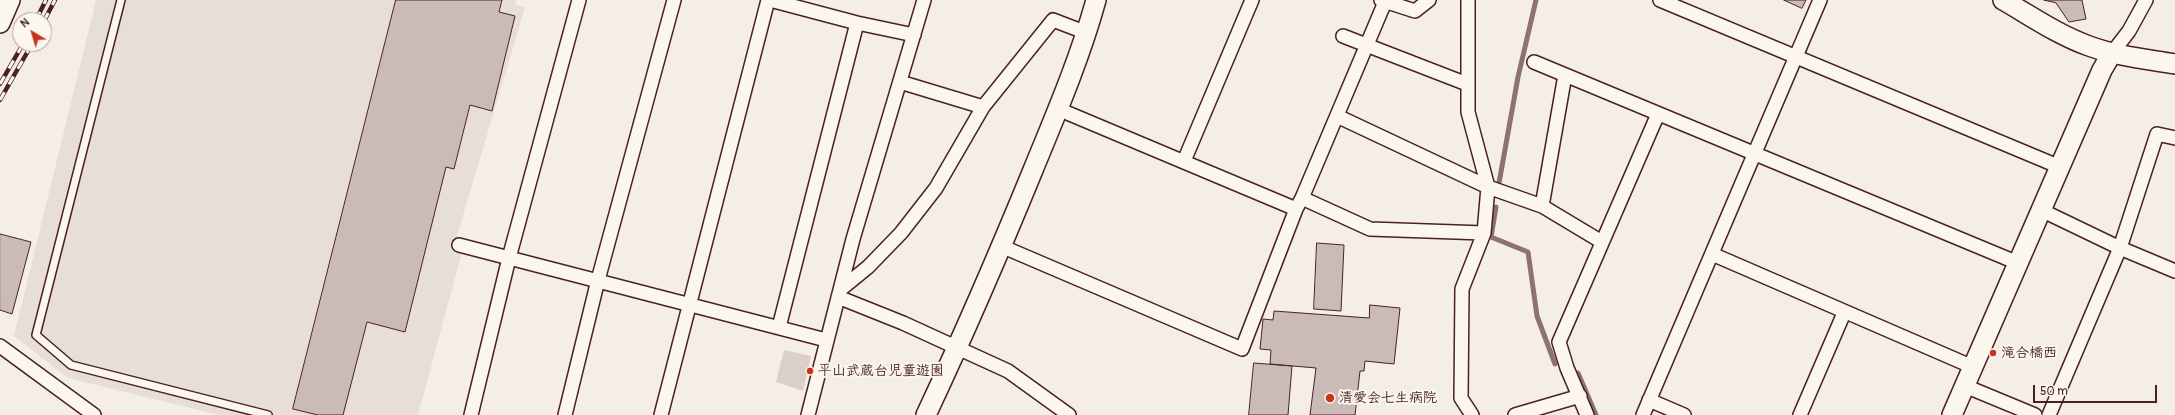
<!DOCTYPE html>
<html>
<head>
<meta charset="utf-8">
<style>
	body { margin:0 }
	#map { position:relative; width:2175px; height:415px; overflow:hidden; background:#f4eee4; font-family:Pangolin,sans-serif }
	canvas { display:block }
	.north { position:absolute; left:12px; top:12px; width:40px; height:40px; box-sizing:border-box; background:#fbf7ec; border:1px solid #b4a19f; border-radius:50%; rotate:322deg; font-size:11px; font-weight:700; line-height:16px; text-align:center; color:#4a1f2b }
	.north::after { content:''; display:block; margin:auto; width:14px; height:18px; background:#c8321e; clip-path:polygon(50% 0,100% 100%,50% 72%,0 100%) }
	.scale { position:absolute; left:2033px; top:385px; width:124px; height:18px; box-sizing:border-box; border:2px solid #4a1f2b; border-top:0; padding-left:5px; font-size:12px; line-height:14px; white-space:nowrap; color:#4a1f2b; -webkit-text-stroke:3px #fbf7ec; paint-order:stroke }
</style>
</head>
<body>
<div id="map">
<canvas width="2175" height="415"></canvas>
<div class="north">N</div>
<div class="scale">50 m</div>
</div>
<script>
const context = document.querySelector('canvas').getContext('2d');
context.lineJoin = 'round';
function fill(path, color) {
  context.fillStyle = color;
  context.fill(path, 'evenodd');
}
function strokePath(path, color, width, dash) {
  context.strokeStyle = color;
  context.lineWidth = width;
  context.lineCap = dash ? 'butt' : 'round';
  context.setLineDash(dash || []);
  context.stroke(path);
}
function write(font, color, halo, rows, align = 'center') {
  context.font = font + ' Pangolin,"Klee One",sans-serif';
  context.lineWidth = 4;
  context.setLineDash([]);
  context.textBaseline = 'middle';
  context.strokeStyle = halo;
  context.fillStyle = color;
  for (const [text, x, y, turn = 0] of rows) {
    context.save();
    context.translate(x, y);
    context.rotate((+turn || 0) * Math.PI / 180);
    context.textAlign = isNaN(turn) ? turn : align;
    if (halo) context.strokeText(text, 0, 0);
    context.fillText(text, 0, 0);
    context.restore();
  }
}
const built = new Path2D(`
	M96,0H516L515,4L525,7L453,249L462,252L418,415H219L68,378L14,336Z`);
const green = new Path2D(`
	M784,350L811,356L803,391L776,382Z`);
const stream = new Path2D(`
	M1499,183L1518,77L1536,0
	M1496,207L1491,237L1528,252L1537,316L1555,364
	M1578,373L1596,415`);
const building = new Path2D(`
	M396,0H502L499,12L515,16L492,111L470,105L454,169L446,167L405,332L367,322L343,415H318L293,409Z
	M1784,0H1806L1802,8Z
	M2044,0H2082L2086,19L2069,22L2056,3Z
	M0,234L31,242L12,314L0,310Z
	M1317,243L1344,245L1341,311L1314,309Z
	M1370,305L1400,308L1394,364L1365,361L1364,371H1360L1355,415H1310L1316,368L1270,364L1271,350L1260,349L1263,319L1273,320L1274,311L1369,318Z
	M1254,363L1292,366L1288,415H1249Z`);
const lane = new Path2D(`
	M121,0L36,335L71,365L268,415`);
const street = new Path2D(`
	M770,0L857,23L914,35
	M1381,0L1415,11L1429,0
	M1468,0V112L1488,187L1484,233L1462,289L1461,398L1472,415
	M1660,0L2060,167
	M1343,36L1467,84
	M2112,53L2129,31L2146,0
	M1534,62L2018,263
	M900,82L983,107
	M1058,109L1296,209
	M1337,116L1488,187L1542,206L1602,242
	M1184,161L1252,0
	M1302,198L1370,229L1484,233
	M1542,206L1565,75
	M2041,210L2120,248L2175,271
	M459,245L826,340
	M1001,246L1242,349L1296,209L1302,198L1385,2
	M1712,254L1973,367
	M841,289L868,267L901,233L936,188L983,107L1053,20L1087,33
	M838,297L903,323L1008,371L1069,415
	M779,327L857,23
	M0,346L94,415
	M1965,386L2035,415
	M1649,400L1684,415
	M471,415L509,258L579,0
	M565,415L598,280L674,0
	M661,415L768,0
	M808,415L853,239L924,0
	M1515,415L1580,396
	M1587,415L1567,368L1559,342L1658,114
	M1643,415L1820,0
	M1800,415L1844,313
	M2049,415L2120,248L2157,134L2175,138`);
const secondary = new Path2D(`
	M2003,0C2031,16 2058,35 2089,46C2116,56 2146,59 2175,64
	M0,23L10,0
	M926,415C964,334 999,253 1033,170C1056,114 1080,58 1096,0
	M1952,415L2102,70L2112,53`);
const rail = new Path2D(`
	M36,20L46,0
	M44,21L55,0
	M0,84L23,44
	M0,100L32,44`);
const markers = [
	[1993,353,4,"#c8321e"],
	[810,371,4,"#c8321e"],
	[1330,398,5,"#c8321e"]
];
const poiNames = [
	["滝合橋西",2001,353],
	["平山武蔵台児童遊園",818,371],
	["清愛会七生病院",1339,398]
];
fill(built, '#e7dfd6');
fill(green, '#dbd0c9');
strokePath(stream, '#8d7174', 5);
fill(building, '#cabbb6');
strokePath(building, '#4a1f2b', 1);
strokePath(lane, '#4a1f2b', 10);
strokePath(street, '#4a1f2b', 16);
strokePath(secondary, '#4a1f2b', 22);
strokePath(lane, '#fbf7ec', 7);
strokePath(street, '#fbf7ec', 13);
strokePath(secondary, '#fbf7ec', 19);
strokePath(rail, '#4a1f2b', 4.5);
strokePath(rail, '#fbf7ec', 3, [9]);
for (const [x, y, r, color] of markers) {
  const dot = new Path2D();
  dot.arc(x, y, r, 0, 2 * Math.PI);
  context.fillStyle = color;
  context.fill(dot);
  strokePath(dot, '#fbf7ec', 1.5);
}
write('bold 14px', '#4a1f2b', '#fbf7ec', poiNames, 'left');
</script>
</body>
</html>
